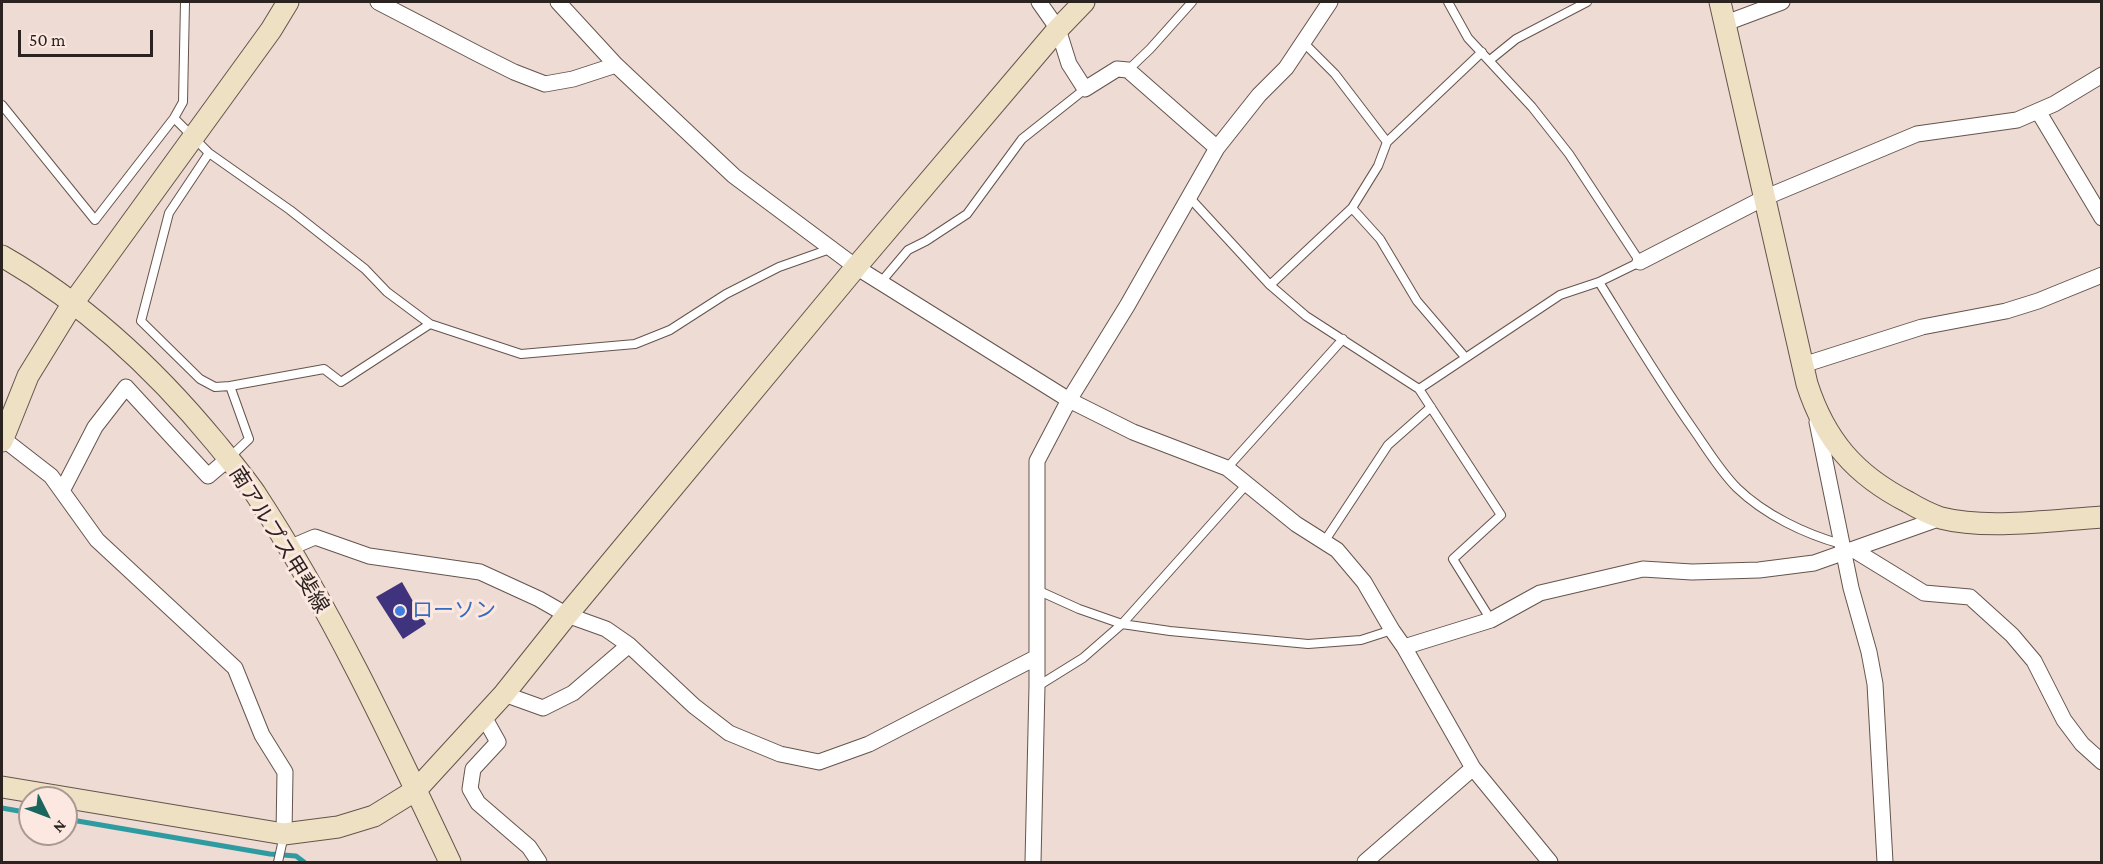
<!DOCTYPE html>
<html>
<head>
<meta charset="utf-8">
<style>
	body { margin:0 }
	#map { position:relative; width:2103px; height:864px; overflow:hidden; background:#eedbd3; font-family:"Crimson Pro",serif }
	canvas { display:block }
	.frame { position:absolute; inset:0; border:3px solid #2a2320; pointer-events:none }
	.north { position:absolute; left:18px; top:786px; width:60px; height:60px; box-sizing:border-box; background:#fce8e0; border:2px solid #a89993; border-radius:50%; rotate:132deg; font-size:16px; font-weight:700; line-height:24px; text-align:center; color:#2a2320 }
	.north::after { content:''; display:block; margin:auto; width:21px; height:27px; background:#1a655d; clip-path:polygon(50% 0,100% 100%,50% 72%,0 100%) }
	.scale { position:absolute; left:18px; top:30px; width:135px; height:27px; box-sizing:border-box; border:3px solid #2a2320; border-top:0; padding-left:8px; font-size:18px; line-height:21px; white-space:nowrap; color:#2a2320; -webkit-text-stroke:4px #fce8e0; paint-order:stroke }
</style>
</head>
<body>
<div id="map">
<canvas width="2103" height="864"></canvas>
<div class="frame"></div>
<div class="north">N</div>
<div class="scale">50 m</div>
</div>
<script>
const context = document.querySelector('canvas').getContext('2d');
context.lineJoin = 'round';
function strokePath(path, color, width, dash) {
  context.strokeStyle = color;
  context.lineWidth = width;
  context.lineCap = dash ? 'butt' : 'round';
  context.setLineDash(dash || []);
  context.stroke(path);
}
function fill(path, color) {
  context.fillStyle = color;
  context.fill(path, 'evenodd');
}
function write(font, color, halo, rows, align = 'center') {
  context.font = font + ' "Crimson Pro","Noto Sans JP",serif';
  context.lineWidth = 6;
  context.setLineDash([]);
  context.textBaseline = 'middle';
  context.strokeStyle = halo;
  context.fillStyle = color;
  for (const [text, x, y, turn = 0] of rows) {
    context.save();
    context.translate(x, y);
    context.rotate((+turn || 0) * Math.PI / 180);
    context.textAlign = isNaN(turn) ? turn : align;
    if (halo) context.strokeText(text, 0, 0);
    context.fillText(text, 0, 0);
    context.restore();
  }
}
const stream = new Path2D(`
	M2,808L30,813
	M66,819L270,854L296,856L304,862`);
const building = new Path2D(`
	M402,582L426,624L403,639L376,597Z`);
const lane = new Path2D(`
	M1303,42L1335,74L1387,142
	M1490,60L1516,39L1587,2
	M1128,70L1150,49L1192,2
	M2,105L95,220L174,118L183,102L185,2
	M174,118L209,153L169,213L141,321L200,379L215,387L230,386
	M209,153L290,210L365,269L387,292L430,324
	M1189,197L1270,285L1306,316L1419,389L1501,515L1453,559L1491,620
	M1352,208L1380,239L1417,301L1465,357
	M881,282L908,250L926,241L967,214L1022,139L1085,89
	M1599,282C1630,332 1660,382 1693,429C1707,449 1720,471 1737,488C1765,515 1805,534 1841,544
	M1270,285L1352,208L1378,166L1387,142L1482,52
	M1419,389L1560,295L1599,282L1640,262L1569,154L1532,107L1468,38L1448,2
	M229,458L249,439L230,386L324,369L341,382L430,324L521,354L635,344L670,330L726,294L779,267L830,249
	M1227,468L1343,339
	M1324,542L1388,445L1431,407
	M1037,590L1079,609L1122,624L1170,631L1308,644L1361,640L1392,630
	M1038,686L1083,658L1122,624L1247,484
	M278,862L284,835`);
const street = new Path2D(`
	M378,2L480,55L514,72L545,84L573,79L616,65
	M558,2L616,65L734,176L856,267L1069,400L1133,432L1227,468L1296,524L1337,550L1364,582L1392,630L1404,647L1473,768L1550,862
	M1039,2L1058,29L1069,64L1085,89L1117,69L1128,70L1217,148
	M1726,23L1782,2
	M2038,111L2102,218
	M1640,262L1764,198L1917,134L2017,120L2054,104L2102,75
	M1803,365L1922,327L2006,311L2038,301L2102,275
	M1817,422L1851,588L1869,652L1875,684L1885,862
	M2,438L51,476L97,540L235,668L262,735L285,772L284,834
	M62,491L95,427L126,387L208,476L228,459
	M289,548L315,537L369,556L480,572L539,599L567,615L606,629L629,645L694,706L729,733L780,754L819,762L869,744L1037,657
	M1854,550L1924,593L1970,597L2012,635L2034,661L2064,720L2082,744L2102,762
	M1404,647L1491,620L1540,593L1643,569L1692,572L1759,570L1814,563L1941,518
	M504,694L543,708L573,693L629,645
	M484,717L498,742L473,769L470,789L478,803L529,847L539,862
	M1033,862L1037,686V461L1069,400L1127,306L1217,148L1259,95L1286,68L1330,2
	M1365,862L1473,768`);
const secondary = new Path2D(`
	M1720,2L1807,384C1825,440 1855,475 1908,502C1918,508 1930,514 1941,518C1987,530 2054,520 2102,517
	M2,256C84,303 156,370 216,443C229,459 243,476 255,493C331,609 391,737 450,862
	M2,441L28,376L73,303L271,30L288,2
	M2,787L284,834L338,827L374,816L416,790L504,694L567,615L856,267L1058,29L1084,2`);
const markers = [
	[400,611,6,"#3f7fe0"]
];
const streetNames = [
	["南アルプス甲斐線",279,540,58]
];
const shopNames = [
	["ローソン",412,611]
];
strokePath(stream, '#2e9ba1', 5);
fill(building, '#3e337c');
strokePath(lane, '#65544d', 10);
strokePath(street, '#65544d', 17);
strokePath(secondary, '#65544d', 23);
strokePath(lane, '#fff', 8);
strokePath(street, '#fff', 15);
strokePath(secondary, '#eee0c2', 21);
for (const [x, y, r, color] of markers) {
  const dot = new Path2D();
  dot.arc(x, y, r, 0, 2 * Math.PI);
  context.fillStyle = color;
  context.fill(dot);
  strokePath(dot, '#fce8e0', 2);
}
write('21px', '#2a2320', '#fce8e0', streetNames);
write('21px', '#366cbe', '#fce8e0', shopNames, 'left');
</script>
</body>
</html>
